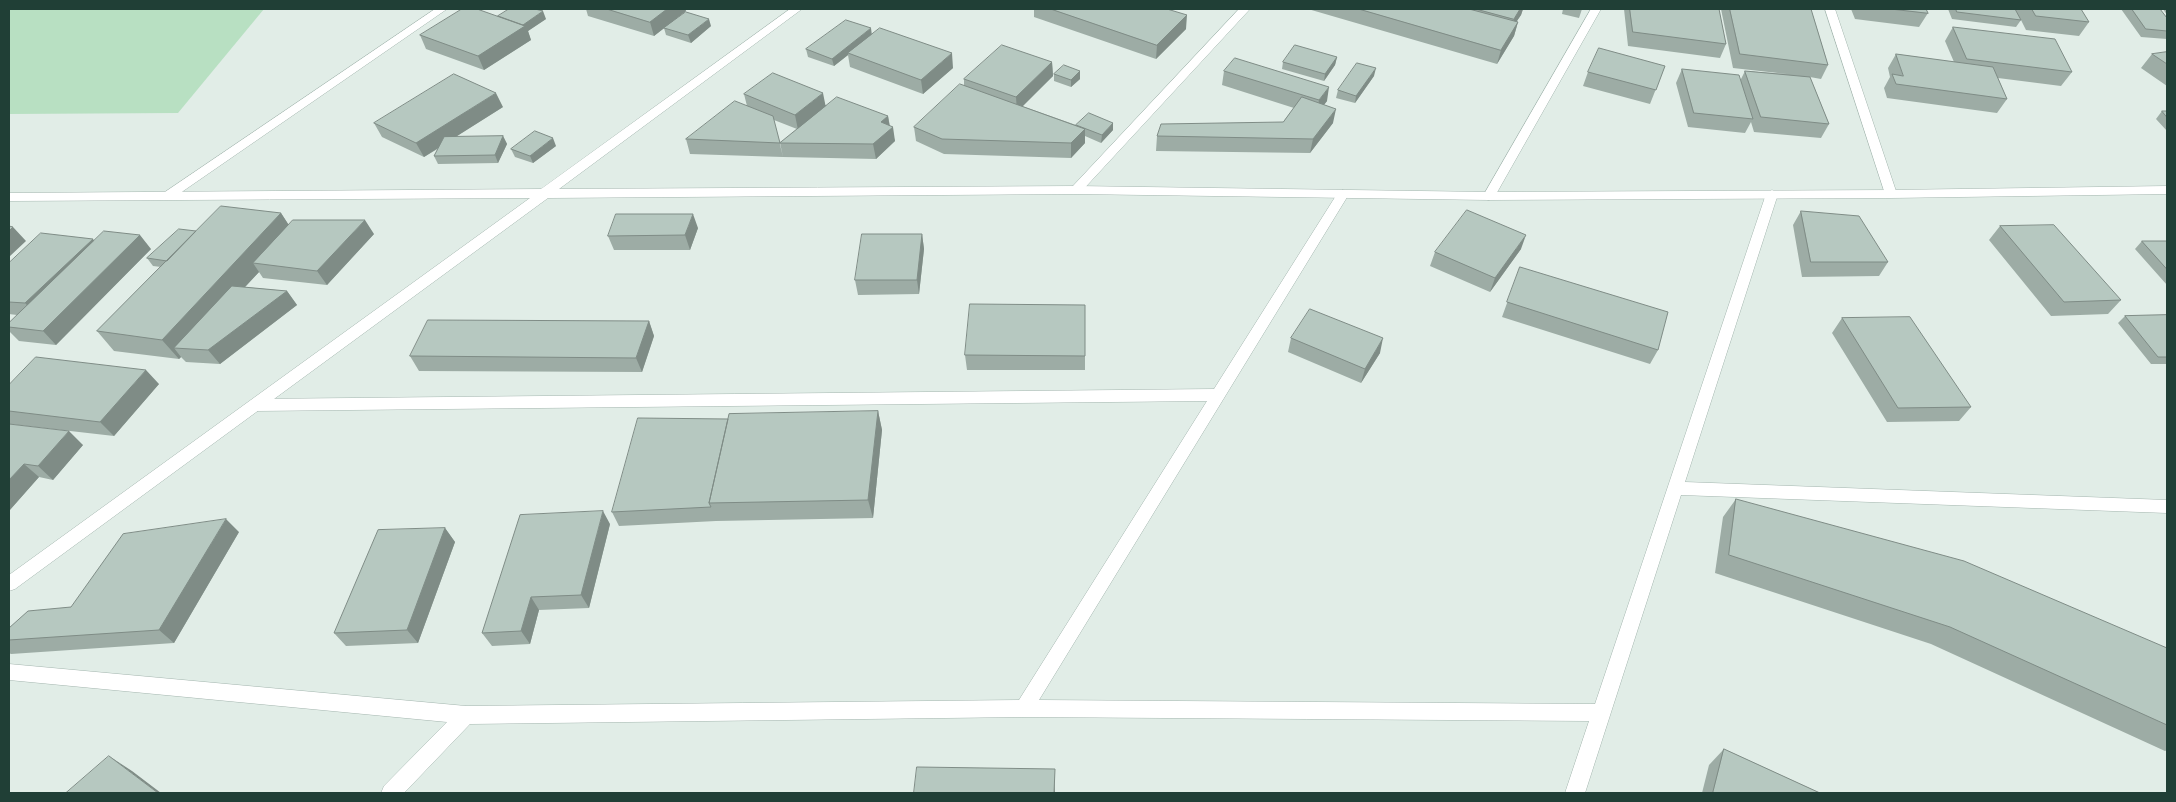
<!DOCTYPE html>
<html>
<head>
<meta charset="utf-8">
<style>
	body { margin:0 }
	#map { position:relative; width:2176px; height:802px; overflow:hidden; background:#e1ede7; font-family:"Archivo Narrow",sans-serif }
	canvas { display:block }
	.frame { position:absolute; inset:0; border:10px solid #203f36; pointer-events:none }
</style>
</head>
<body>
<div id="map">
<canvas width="2176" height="802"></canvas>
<div class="frame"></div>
</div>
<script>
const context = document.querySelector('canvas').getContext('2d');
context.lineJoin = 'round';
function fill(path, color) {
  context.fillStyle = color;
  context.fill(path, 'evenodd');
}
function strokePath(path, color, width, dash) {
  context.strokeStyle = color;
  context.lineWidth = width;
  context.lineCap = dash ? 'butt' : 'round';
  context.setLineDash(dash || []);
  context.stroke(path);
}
const green = new Path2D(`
	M9,9H264L178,113L9,114Z`);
const minor = new Path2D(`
	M435,9H447L173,198H165L163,195L165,192Z
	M1239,9H1250L1080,193H1072L1070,190L1072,187Z
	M1591,9H1601L1495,196L1489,200L1484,199L1483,196Z
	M1825,9H1835L1897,194L1895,197H1887L1885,194Z
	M1343,190L1349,194L1039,700L1595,704L1766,194L1772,190L1778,194L1685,482L2167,500V513L1681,495L1585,793H1565L1589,721L1024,717L470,724L404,793H381L384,786L447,722L9,680V664L466,706L1019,700L1207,401L255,411L250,409L247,405L250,401L255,399L1214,389L1337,194Z`);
const tertiary = new Path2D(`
	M790,9H802L559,189L1076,186L1489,192L1891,190L2167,186V194L1891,198L1489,200L1076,194L548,198L15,589L9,591V575L530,198L9,201V193L541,189Z`);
const wall = new Path2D(`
	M586,9H685L686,11L654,36L588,16Z
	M1034,9H1167L1186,29L1156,59L1034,17Z
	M1308,9H1523L1521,15L1516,22H1518L1514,36L1497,64Z
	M1563,9H1582L1579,18L1562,14Z
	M1624,9H1719L1726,44L1720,58L1628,46Z
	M1721,9H1811L1828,65L1821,79L1810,77L1829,124L1821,138L1754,132L1751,122L1745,133L1688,127L1676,83L1682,69L1740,81L1745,71L1787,74L1733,68Z
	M1851,9H1926L1928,13L1919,27L1855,19Z
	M1948,9H2081L2089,22L2079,36L2026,30L2019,16L2021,20L2016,27L1952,19Z
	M2121,9H2160L2167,18V39L2141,37Z
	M2163,9H2167V15Z
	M498,16L546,19L528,31L531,40L484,70L426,49L420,35Z
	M711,26L691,43L666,35L664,28Z
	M1953,27L2072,72L2061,86L1998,78L2007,99L1997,113L1887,98L1884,88L1890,77L1888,68L1896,54L1954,62L1945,41Z
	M872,34L953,68L923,94L850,67L848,55L834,66L808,57L806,49Z
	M2167,52V86L2141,68L2152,54Z
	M1337,57L1335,65L1324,81L1282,69L1283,62Z
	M1052,62L1053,76L1022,106L1076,125L1113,130L1101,143L1085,136V143L1071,158L944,154L916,141L914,127L964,86V79Z
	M1665,66L1650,104L1583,86L1588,72Z
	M1080,71V79L1071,87L1054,81V74Z
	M1224,71L1327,101L1324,105L1333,123L1310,153L1156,151L1157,136L1283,122L1294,108L1222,85Z
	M1374,76L1355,103L1336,98L1338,90Z
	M744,94L826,105L888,116L890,126L895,141L876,159L783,157L780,143L797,129L774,120L783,157L690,154L686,139L747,106Z
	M503,107L455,137L503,136L507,144L498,163L438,164L434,156L439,148L424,157L382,137L374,123Z
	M2162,111H2167V131L2156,119Z
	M556,146L533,163L515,157L511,149Z
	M1801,211L1888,262L1879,276L1802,277L1793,225Z
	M281,213L288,224L374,234L327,285L263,278L259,272L245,287L287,291L297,305L220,364L186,362L181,357L179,359L114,351L97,331L161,267L153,266L147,258L196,231Z
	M2000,226L2121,300L2108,314L2051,316L1989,240Z
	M698,228L690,250H614L608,236Z
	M922,234L924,249L919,294L858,295L855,280Z
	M94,241L151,249L56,345L19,341L9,331V323L17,315L9,314V263Z
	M2142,241H2167V285L2135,249Z
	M1521,249L1490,292L1430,266L1435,252Z
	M1520,267L1658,350L1650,364L1502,317Z
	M1085,305V370H967L965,355Z
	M2167,315V364H2151L2118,323L2125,316Z
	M1842,318L1971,407L1959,421L1887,422L1832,333Z
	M649,321L654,336L642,372L419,371L410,356Z
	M1291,338L1380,353L1361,383L1288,352Z
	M159,384L114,436L9,424V385Z
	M878,411L882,430L873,518L716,521L619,526L612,512L728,419Z
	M9,424L83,445L53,480L39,477L9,511Z
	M1736,499L2167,648V750L2165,751L1931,644L1715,573L1723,517Z
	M610,524L589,608L539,610L530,644L492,646L482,633Z
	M445,528L455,542L418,643L346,646L334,633Z
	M239,532L174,643L11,654L9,653V628L71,607Z
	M1724,749L1820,793H1702L1709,765Z`);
const shadedWall = new Path2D(`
	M667,9H685L686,11L654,36L650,22Z
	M1520,9H1523L1521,15L1509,33L1514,19Z
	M543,11L546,19L528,31L531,40L484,70L478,56Z
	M1187,15L1186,29L1156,59L1157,45Z
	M709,19L711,26L691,43L688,35Z
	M1518,22L1514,36L1497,64L1501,50Z
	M871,28L872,36L848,53V55L834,66L832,59Z
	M952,53L953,68L923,94L921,80Z
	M1337,57L1335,65L1324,81L1325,74Z
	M1052,62L1053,76L1017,112L1016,97Z
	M1376,68L1374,76L1355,103L1356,96Z
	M1080,71V79L1071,87V80Z
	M1329,87L1327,101L1316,115L1319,100Z
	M496,93L503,107L424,157L416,143Z
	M823,93L826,108L798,130L795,115Z
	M1336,109L1333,123L1310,153L1313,139Z
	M888,116L890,129L893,127L895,141L876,159L873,144L881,122Z
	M1113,123V130L1101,143L1102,135Z
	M1085,129V143L1071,158V143Z
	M503,136L507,144L498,163L495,155Z
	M553,138L556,146L533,163L530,156Z
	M281,213L294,233L253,263L259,272L188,348H174L181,357L179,359L162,340Z
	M693,214L698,228L690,250L685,235Z
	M365,220L374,234L327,285L317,271Z
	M13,227L26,241L9,257V231Z
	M922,234L924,249L919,294L917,280Z
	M140,235L151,249L56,345L43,331Z
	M1526,235L1521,249L1490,292L1495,278Z
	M93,239L105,254L39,318L25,303Z
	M287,291L297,305L220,364L208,350Z
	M649,321L654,336L642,372L636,358Z
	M1383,338L1380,353L1361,383L1365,369Z
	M146,370L159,384L114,436L100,422Z
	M878,411L882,430L873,518L868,500Z
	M69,431L83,445L53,480L38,466Z
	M24,464L39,477L9,511V480Z
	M603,511L610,524L589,608L581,595Z
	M226,519L239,532L174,643L159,630Z
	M445,528L455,542L418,643L407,630Z
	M531,597L539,610L530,644L521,631Z
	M109,756L132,771L161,793H158Z
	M1055,769V793H1054Z`);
const building = new Path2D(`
	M462,9H477L525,26L478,56L420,35Z
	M509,9H535L543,11L523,25L498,16Z
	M607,9H667L650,22Z
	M1051,9H1167L1187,15L1157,45Z
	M1359,9H1469L1518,22L1501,50Z
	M1476,9H1520L1514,19Z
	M1630,9H1719L1726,44L1633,32Z
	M1730,9H1811L1828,65L1740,54Z
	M1891,9H1926L1928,13Z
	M1956,9H2015L2021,20L1957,12Z
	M2032,9H2081L2089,22L2036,16Z
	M2132,9H2160L2167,18V31L2146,29Z
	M686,12L709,19L688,35L664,28Z
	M846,20L871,28L832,59L806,49Z
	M1953,27L2055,39L2072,72L1967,59Z
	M880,28L952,53L921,80L848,53Z
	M1002,45L1052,62L1016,97L964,79Z
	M1295,45L1337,57L1325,74L1283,62Z
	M1599,48L1665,66L1656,90L1588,72Z
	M2167,52V64L2152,54Z
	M1896,54L1993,67L2007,99L1896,84L1892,74L1903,76Z
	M1235,58L1329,87L1319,100L1224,71Z
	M1357,63L1376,68L1356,96L1338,90Z
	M1064,65L1080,71L1071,80L1054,74Z
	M1682,69L1739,75L1753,119L1694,113Z
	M1745,71L1810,77L1829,124L1761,117Z
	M773,73L823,93L795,115L744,94Z
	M454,74L496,93L416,143L374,123Z
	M960,84L1085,129L1071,143L942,139L914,127Z
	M837,97L888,116L881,122L893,127L873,144L780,143Z
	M1302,97L1336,109L1313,139L1157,136L1161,124L1283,122Z
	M735,101L773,116L780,143L686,139Z
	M2162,111H2167V117Z
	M1089,113L1113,123L1102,135L1076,125Z
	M535,131L553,138L530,156L511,149Z
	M503,136L495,155L434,156L444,137Z
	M221,206L281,213L162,340L97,331Z
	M1467,210L1526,235L1495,278L1435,252Z
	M1801,211L1859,216L1888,262H1811Z
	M616,214H693L685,235L608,236Z
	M293,220H365L317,271L253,263Z
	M2054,225L2121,300L2064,302L2000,226Z
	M9,226L13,227L9,231Z
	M179,229L196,231L167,261L147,258Z
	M104,231L140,235L43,331L9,327V323Z
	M41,233L93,239L25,303L9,302V263Z
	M862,234H922L917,280H855Z
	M2142,241H2167V269Z
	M1520,267L1668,312L1658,350L1507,302Z
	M232,286L287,291L208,350L174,348Z
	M970,304L1085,305V356L965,355Z
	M1310,309L1383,338L1365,369L1291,338Z
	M2167,315V357H2158L2125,316Z
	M1910,317L1971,407L1898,408L1842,318Z
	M428,320L649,321L636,358L410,356Z
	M36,357L146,370L100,422L9,411V385Z
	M878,411L868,500L709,503L729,414Z
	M638,418L728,419L709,503L711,507L612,512Z
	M9,424L69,431L38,466L24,464L9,480Z
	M1736,499L1964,561L2167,648V725L1950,627L1729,555Z
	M603,511L581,595L531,597L521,631L482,633L520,515Z
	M226,519L159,630L9,640V628L28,611L71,607L123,534Z
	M445,528L407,630L334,633L378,530Z
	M1724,749L1820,793H1713Z
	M109,756L158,793H66Z
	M917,767L1055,769L1054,793H914Z`);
fill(green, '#b8e0c2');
strokePath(minor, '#a3b5ae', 1);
strokePath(tertiary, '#a3b5ae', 1);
fill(minor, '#fff');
fill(tertiary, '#fff');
fill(wall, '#9daca5');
fill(shadedWall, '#7f8c86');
fill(building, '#b6c8c0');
strokePath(building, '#7f8c86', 1);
</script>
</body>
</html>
